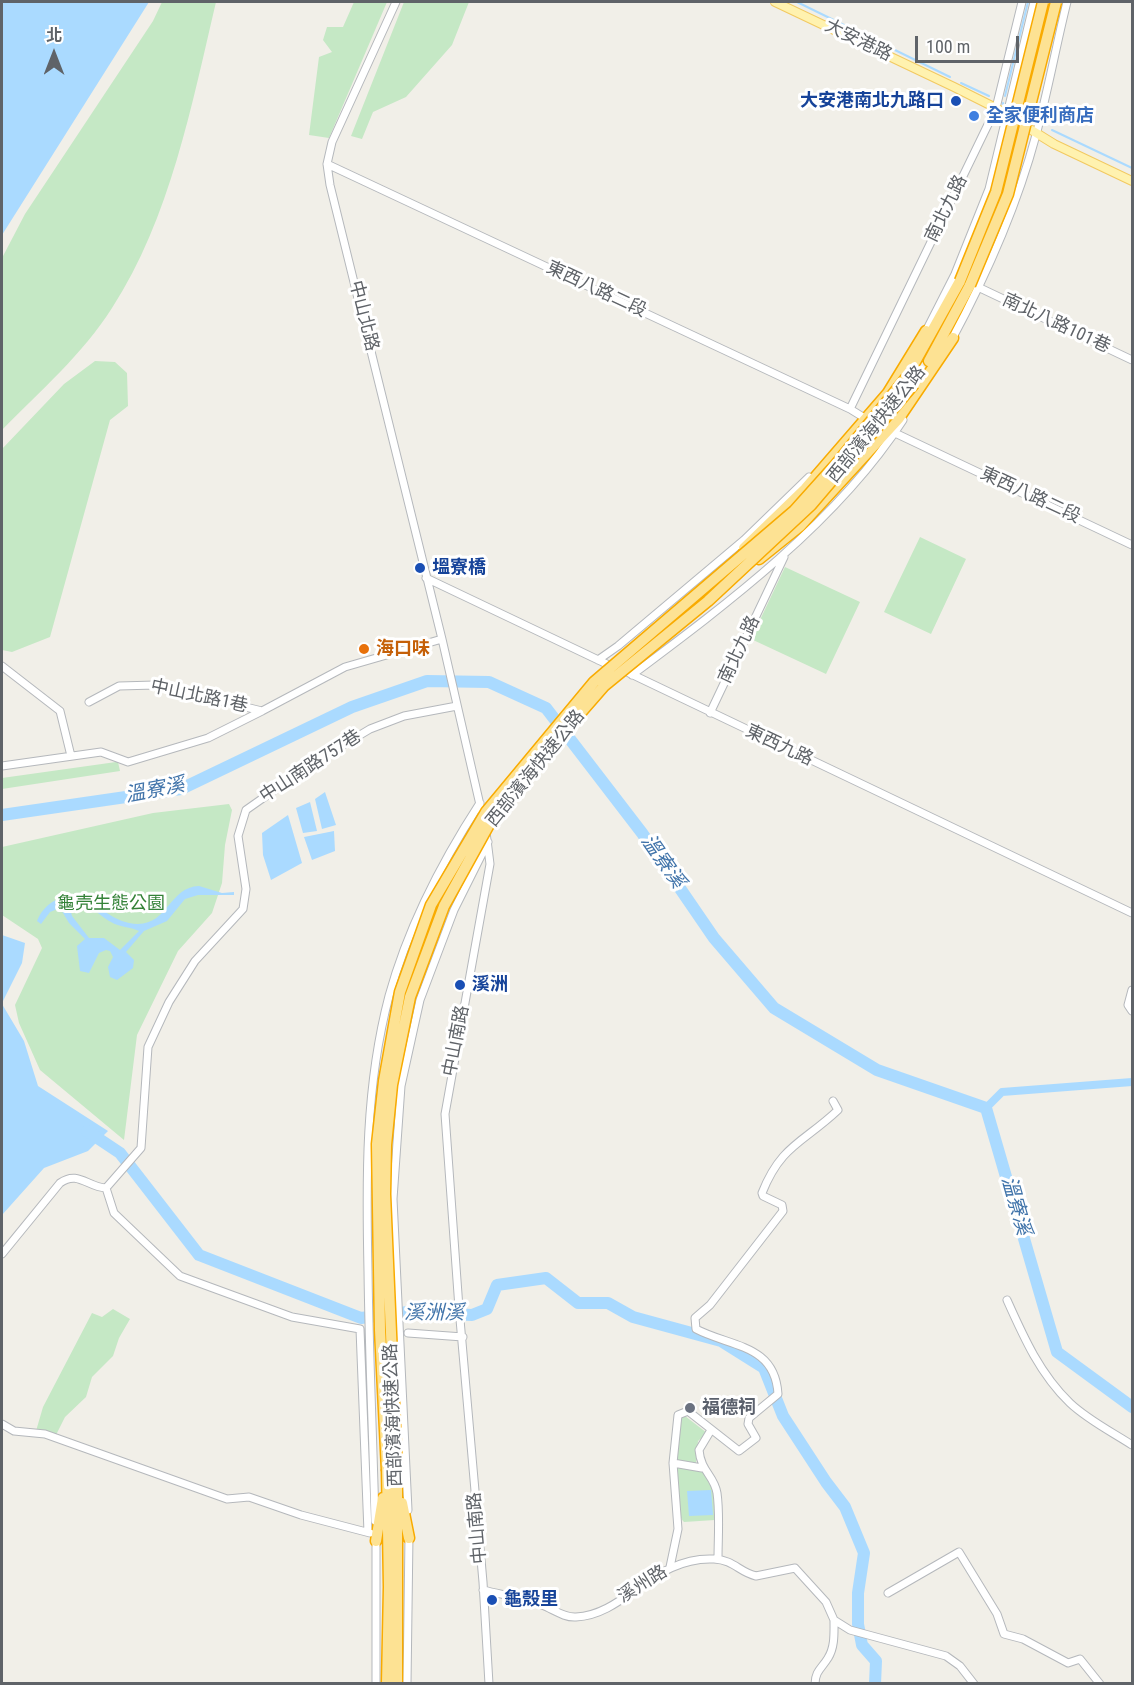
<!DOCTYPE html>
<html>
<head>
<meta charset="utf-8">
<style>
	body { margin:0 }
	#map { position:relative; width:1134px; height:1685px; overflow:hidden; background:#f1efe8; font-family:"Roboto Condensed","Noto Sans TC",sans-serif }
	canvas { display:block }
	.frame { position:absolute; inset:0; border:3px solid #5f6368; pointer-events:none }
	.north { position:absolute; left:24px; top:24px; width:60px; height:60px; -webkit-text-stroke:4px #fff; paint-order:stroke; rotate:0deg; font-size:16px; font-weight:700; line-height:24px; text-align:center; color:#5f6368 }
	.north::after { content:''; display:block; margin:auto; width:21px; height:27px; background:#5f6368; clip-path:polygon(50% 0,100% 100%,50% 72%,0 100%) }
	.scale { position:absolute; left:915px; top:36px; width:104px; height:27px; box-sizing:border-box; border:3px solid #5f6368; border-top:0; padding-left:8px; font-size:18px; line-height:21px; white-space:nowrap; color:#5f6368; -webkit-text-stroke:4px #fff; paint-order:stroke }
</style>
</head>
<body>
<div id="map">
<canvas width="1134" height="1685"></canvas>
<div class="frame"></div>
<div class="north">北</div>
<div class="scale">100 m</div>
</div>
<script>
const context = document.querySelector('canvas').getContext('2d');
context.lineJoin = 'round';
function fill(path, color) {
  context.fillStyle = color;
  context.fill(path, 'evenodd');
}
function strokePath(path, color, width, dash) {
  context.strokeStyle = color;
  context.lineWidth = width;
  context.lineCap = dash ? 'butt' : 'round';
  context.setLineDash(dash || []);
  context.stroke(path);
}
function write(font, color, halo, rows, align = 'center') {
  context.font = font + ' "Roboto Condensed","Noto Sans TC",sans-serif';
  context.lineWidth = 6;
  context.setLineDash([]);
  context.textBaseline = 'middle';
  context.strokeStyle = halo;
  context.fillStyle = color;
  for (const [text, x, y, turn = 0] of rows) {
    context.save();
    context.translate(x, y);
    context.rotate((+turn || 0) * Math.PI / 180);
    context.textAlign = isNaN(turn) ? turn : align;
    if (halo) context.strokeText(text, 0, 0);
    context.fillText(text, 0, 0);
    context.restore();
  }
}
const green = new Path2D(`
	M162,2H216C192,104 170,219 112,308C83,354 40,391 2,430V258L25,214L153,21Z
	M354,2H387L329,138L309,135L319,57L332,52L323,40L327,27H343Z
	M404,2H469L452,45L406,97L373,112L362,139L351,136Z
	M95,361L115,362L127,373L128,406L110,420L50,637L12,652L2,650V449L64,384Z
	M920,537L966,559L931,634L884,612Z
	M785,567L860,602L826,674L751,639Z
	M116,762H118L120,771L2,789V778Z
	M229,804L232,810L225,845L222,883L212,913L178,951L137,1035L124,1140L40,1070L19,1023L15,1005L42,948L38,939L2,915V847L153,813Z
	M113,1309L130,1319L119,1338L113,1356L92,1377L86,1397L65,1417L56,1435L36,1431L43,1407L92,1313L102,1317Z
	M685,1416L707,1433L698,1441L696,1463L713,1484L715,1520L684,1522C671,1508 679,1439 680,1419Z`);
const water = new Path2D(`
	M2,2H149L2,235Z
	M325,792L336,825L322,829L315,799Z
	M310,802L317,831L303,833L296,808Z
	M288,815L302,863L271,880L263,855L262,833Z
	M334,831L335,851L312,860L304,837Z
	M199,886L222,893L234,892V895H198L185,899L167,921L144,931L126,952L134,960L133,968L117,980L110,977L108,967L113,957L110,951L106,950L99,953L89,973L80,971L77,946L85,939L69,923L60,908L50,912L41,924L37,921C44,904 58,896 76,895C95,902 110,919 129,923C168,931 167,887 199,886ZM68,901C85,898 98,915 111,922C119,927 131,927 139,931L120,950L104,938H89L72,916Z
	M2,935L25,943L22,963L2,1003Z
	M2,1004L24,1041L38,1086L108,1131L88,1151L44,1168L2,1215Z
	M711,1490L713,1515L689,1516L687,1491Z`);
const stream = new Path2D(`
	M797,2L950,77
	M961,83L989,96
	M1005,96L1028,2
	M1003,104V103
	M1052,130L1132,168`);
const canal = new Path2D(`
	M986,1108L1002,1092L1132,1082`);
const river = new Path2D(`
	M2,815L181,789L352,707L427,681L489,682L546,708L642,833L714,938L774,1008L877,1070L986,1108L1057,1352L1132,1407
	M87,1131L120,1153L199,1255L361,1318L408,1312L472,1315L487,1309L497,1285L546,1278L578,1303H608L633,1317L721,1341L764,1368L783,1416L826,1482L845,1507L864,1553L858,1593V1624L862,1645L876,1661L875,1684`);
const minor = new Path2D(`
	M396,2L332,142L327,164L330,185L442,639L483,818
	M327,164L850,409L863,417
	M980,288L1132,360
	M926,331L955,274L989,189L1034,2
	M951,341C986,276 1017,206 1036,135C1048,91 1056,46 1067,2
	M850,409L996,108L1022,2
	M895,433L1132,545
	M426,578L613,667
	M598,660L618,646L744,540L809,477
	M2,666L60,711L71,756
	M629,673L1132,913
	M632,675C727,604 838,521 903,420
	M89,702L119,686L155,685L262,711L345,667L442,639
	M710,713L784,557
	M2,766L101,752L128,762L208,738L262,711
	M486,832L490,864L445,1114L459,1308L483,1582L489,1684
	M1132,990L1128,1005L1132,1011
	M106,1188L114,1213L180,1276L292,1317L360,1329L368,1532
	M2,1254L60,1183C78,1170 87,1187 106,1188L141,1148L148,1047L169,1002L195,961L243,909L246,889L238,836L246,810L310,765L370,729L404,716L457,706
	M1007,1300C1024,1338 1040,1374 1070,1403C1088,1420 1112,1432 1132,1445
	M408,1333L463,1337
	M2,1424L14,1431L45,1434L227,1499L249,1497L301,1515L370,1533
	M711,1430L699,1450C701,1472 714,1475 717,1493C720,1514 718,1538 718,1559
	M673,1463L702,1468
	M408,1510L393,1199L401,1086L420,1000L454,910L488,842
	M375,1521C373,1438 369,1355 368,1271C366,1178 365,1087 389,996C408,927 441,863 480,803
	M376,1538V1684
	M670,1567L678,1529L673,1463L678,1415L688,1411L739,1451L756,1438L748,1424L749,1418L778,1394C775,1344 730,1347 696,1329L695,1318L710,1305L783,1211L782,1205L763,1196L762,1193C781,1145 803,1143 838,1110L833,1101
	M483,1590C503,1595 523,1598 542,1605C553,1609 564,1618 576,1617C625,1615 654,1556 714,1559C734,1560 739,1572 756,1576L795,1568L826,1602L834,1620L850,1630L946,1656L960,1666L974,1684
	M888,1593L959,1552L997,1614L1004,1634L1023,1639L1068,1663L1080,1659L1100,1684
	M407,1684L409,1536
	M815,1684C815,1671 822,1668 828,1658C835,1647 834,1633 834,1620`);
const major = new Path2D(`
	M775,2L954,87L996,108L1054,144L1132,181`);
const highway = new Path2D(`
	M929,361L970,285
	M906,378L960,281
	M744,548L805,489L888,393L926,331
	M759,559L800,526L899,418L953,338
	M397,1471V1684
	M402,1503L409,1538
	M376,1541L383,1498
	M387,1684L389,1587L387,1471`);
const highwayBridge = new Path2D(`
	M960,281L996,192L1043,2
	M970,285L1008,194L1056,2
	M387,1471L380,1330L377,1144L384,1081L400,992L431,905L486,812L594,682L794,511L837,463L906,378
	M397,1471L385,1194L386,1145L392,1085L410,997L444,906L492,819L542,757L604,686L708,601L811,505L914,384`);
const markers = [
	[956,101,6,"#1a4fb4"],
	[974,116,6,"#3f7fe0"],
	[420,568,6,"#1a4fb4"],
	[364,649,6,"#e8710a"],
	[460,985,6,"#1a4fb4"],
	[690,1408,6,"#6b7280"],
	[492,1600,6,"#1a4fb4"]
];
const streetNames = [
	["大安港路",858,41,26],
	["南北九路",947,209,-64],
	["東西八路二段",596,290,25],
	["中山北路",363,316,76],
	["南北八路101巷",1056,324,25],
	["西部濱海快速公路",877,425,-51],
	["東西八路二段",1030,496,25],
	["南北九路",740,650,-65],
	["中山北路1巷",199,697,12],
	["東西九路",779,746,25],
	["中山南路757巷",311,767,-33],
	["西部濱海快速公路",536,769,-51],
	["中山南路",457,1041,-79],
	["西部濱海快速公路",394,1415,-92],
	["中山南路",478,1528,-95],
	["溪州路",643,1585,-32]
];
const transitNames = [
	["大安港南北九路口",944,101,"right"],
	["塭寮橋",432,568],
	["溪洲",472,985],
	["龜殼里",504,1600]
];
const shopNames = [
	["全家便利商店",986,116]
];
const foodNames = [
	["海口味",376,649]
];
const parkNames = [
	["龜壳生態公園",111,904]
];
const worshipNames = [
	["福德祠",702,1408]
];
const waterNames = [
	["溫寮溪",155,791,-11],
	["溫寮溪",662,862,55],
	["溫寮溪",1015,1206,74],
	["溪洲溪",434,1314]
];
fill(green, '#c5e8c5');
fill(water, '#aadaff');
strokePath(stream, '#aadaff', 2);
strokePath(canal, '#aadaff', 8);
strokePath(river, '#aadaff', 12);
strokePath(minor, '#b5b8bc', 9);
strokePath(major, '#f2c960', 10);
strokePath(highway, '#f9ab00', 13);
strokePath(minor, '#fff', 7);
strokePath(major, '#fff2af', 8);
strokePath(highway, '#fde293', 10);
strokePath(highwayBridge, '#f9ab00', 13, []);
strokePath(highwayBridge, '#fde293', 10);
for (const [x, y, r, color] of markers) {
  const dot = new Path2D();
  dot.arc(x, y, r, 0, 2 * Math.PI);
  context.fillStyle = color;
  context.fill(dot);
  strokePath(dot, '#fff', 2);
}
write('18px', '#5f6368', '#fff', streetNames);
write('bold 18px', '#164399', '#fff', transitNames, 'left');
write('bold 18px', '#366cbe', '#fff', shopNames, 'left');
write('bold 18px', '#c56008', '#fff', foodNames, 'left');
write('18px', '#348238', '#fff', parkNames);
write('bold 18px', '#5b616d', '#fff', worshipNames, 'left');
write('italic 20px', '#4174aa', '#fff', waterNames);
</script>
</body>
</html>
